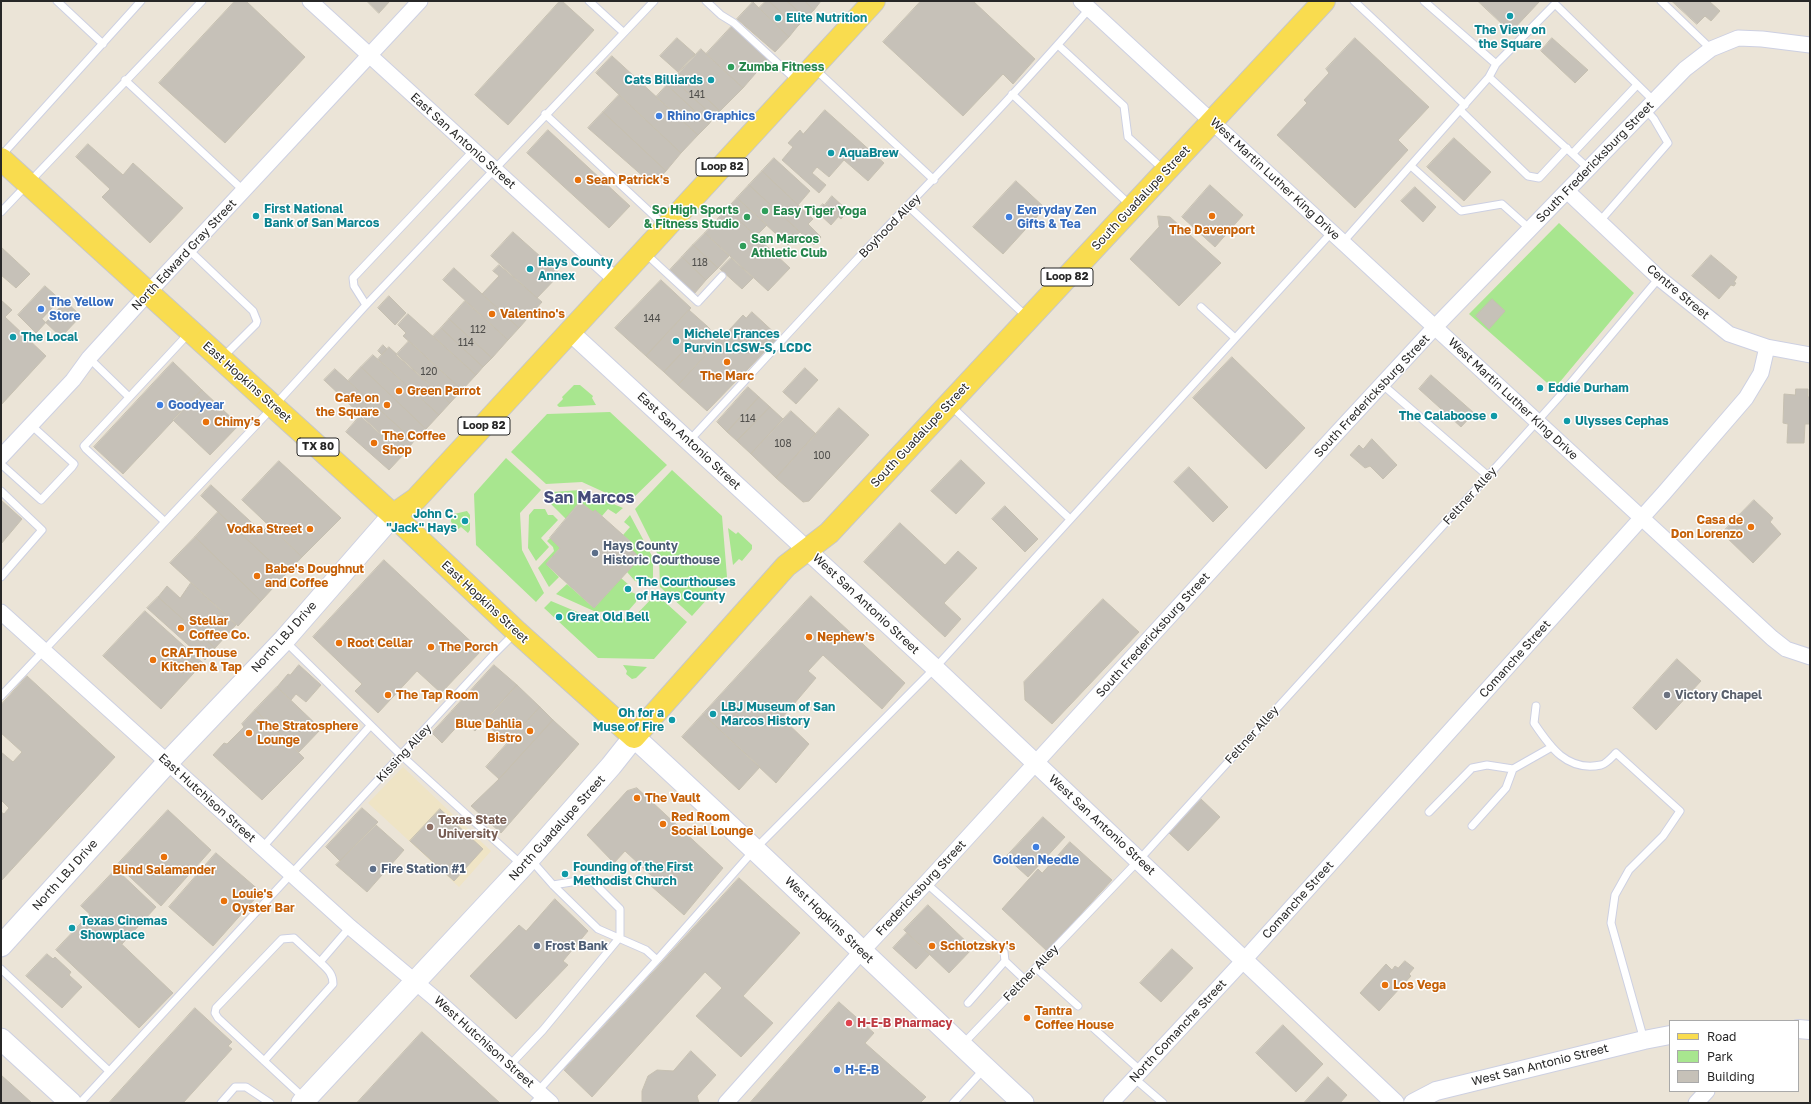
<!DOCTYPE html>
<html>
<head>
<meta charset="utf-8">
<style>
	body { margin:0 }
	#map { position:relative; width:1811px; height:1104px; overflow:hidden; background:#ebe4d7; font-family:"Golos Text",sans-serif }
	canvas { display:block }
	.frame { position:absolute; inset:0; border:2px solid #272727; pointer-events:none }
	.legend { position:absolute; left:1669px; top:1020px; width:130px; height:72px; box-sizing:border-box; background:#fff; border:1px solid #a9a9a9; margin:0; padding:5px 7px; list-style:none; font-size:12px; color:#272727 }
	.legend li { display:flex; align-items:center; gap:8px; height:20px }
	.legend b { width:20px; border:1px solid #a9a9a9 }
</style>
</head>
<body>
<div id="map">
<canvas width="1811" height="1104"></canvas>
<div class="frame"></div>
<ul class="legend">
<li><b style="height:5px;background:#f9dc4f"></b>Road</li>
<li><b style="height:11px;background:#a8e68f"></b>Park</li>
<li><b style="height:11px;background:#c6c1b8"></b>Building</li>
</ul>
</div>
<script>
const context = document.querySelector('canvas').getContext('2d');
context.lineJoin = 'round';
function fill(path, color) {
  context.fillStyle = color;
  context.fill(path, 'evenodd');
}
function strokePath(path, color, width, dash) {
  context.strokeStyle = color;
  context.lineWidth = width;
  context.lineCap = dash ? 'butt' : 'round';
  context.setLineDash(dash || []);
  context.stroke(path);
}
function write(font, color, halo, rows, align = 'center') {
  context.font = font + ' "Golos Text",sans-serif';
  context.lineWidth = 3;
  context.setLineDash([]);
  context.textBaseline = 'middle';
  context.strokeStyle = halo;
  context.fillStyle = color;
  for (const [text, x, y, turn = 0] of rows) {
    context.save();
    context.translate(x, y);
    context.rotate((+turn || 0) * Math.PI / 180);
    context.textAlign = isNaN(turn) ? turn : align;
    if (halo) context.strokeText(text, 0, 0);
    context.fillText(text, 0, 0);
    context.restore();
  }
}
const education = new Path2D(`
	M403,767L491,851L459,887L368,803Z`);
const green = new Path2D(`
	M1559,223L1634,293L1554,389L1469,314Z
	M574,385H580L593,396L592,398L596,405L559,407L557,405L563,399L562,397Z
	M610,412L667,465L628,503L582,482L546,484L511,452L547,414Z
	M506,458L541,490L520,513L522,550L544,593L536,602L476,545L474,494Z
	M672,470L722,516L727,577L692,616L660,587L659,557L635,509Z
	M580,490L623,508L616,514L608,509L602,516L595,511L593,512L580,502L566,519L551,504L552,492Z
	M534,509H545L548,515H553L558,520L541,538L549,547L536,561L528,548L529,515Z
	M467,511L470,515V530L468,533L461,527L458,529L451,522V517L454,514Z
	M630,515L653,558V587H644L642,582L635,581L627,572L640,558L629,547L632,543L623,535L630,527L624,522Z
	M728,528L736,534L738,532L752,545V549L742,561L739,559L733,565Z
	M550,538L560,548L546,564L559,577L549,587L538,568L554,551L553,547L547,541Z
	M621,578L629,585L631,592L636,594V602L629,610L596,612L556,594L567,584L594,608Z
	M656,594L687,622L654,659L598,658L544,608L551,601L594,619H632Z
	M623,665L647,667L636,678L632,679L626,674L627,671Z`);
const building = new Path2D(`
	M235,1H246L305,57L225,143L159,83Z
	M367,1H390L379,13Z
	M560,1H562L594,30L508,125L475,95Z
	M766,1H769L797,27L789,37L759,8Z
	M769,1H787L806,18L797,27Z
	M787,1H805L814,10L806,18Z
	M805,1H821L814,10Z
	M921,1H973L1035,59L1013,84L1003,74L963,116L883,42Z
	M1478,1H1540L1511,32Z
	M1672,1H1709L1720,11L1711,21L1705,16L1697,24Z
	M753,2L789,37L775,52L737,19Z
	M732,26L768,59L743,88L706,54Z
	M677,38L695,54L678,72L660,56Z
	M1355,38L1429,107L1398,140L1408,150L1355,208L1277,135L1307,103L1304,100L1329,73L1326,69Z
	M1552,38L1588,70L1575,83L1541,51Z
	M701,49L743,88L720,111L679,73Z
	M612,56L698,135L681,153L596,73Z
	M679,73L720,111L714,117L673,79Z
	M673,79L714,117L709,124L667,85Z
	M667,85L709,124L698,135L656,97Z
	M619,95L681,153L666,171L603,112Z
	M825,110L884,163L868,181L844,160L829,177L817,167L812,173L826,185L819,193L782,160L793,147L788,143L800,130L803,134Z
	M603,112L666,171L653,185L588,128Z
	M548,130L630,206L609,228L527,153Z
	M1454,138L1491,172L1464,201L1427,167Z
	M88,144L123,175L133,163L183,208L150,243L102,197L110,189L76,157Z
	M774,158L810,191L798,205L762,171Z
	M762,171L813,219L808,224L821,237L814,245L749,185Z
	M1016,181L1045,208L1003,254L973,227Z
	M749,185L800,232L788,245L737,198Z
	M1210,185L1243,215L1215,247L1182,217Z
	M1415,187L1436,207L1423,222L1401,201Z
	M832,196L848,211L841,219L825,205Z
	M737,198L767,225L756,236L727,209Z
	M823,204L838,217L831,225L816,211Z
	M727,209L790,268L768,291L705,233Z
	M1158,216L1170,217L1221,263L1179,306L1130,259L1159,227Z
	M513,232L560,274L537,298L491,256Z
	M705,233L729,256L718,268L693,245Z
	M693,245L718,268L706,280L682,257Z
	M1,247L30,274L16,288L1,275Z
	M1711,255L1737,277L1734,282L1736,283L1734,286L1731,285L1719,299L1692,276Z
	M682,257L706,280L694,294L669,271Z
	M731,258L753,278L742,289L720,269Z
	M499,265L542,302L519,328L482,294L499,276L493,271Z
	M454,268L519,328L508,340L443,280Z
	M661,280L691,308L646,356L615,328Z
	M45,286L64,303L36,333L18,315Z
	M389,296L406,313L395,325L378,308Z
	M62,298L81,316L61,337L42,319Z
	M1492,299L1505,311L1489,329L1476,316Z
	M1,300L12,310L5,317L46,356L1,405Z
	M465,301L508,340L492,358L449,319Z
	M689,310L707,326L664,372L646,356Z
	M752,312L779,337L707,411L678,385L743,315L746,318Z
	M408,314L476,375L462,390L403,336L406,333L398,325Z
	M449,319L492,358L483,367L441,328Z
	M707,326L720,339L678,385L664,372Z
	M441,328L483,367L476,375L433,336Z
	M409,341L462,390L450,403L396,355Z
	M383,345L387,349L382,355L378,351Z
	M389,347L450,403L439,415L378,359Z
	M373,355L439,415L426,429L361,367Z
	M1232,357L1305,428L1266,469L1193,398Z
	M173,362L202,390L123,474L94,447Z
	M361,367L426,429L414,441L348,381Z
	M805,368L818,380L796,404L783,392Z
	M335,369L414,441L403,455L324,380Z
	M1431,375L1474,413L1461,427L1419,389Z
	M748,387L759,397L727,432L717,422Z
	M1796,389H1808V397H1810V424H1805L1804,443H1787L1788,424L1783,423L1784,394L1795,395Z
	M202,390L239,425L210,455L173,420Z
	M759,397L770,407L737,441L727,432Z
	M770,407L783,419L751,454L737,441Z
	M839,408L869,435L809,501L803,502L776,478Z
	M791,411L816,434L776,478L751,454Z
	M360,416L403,455L389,470L346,432Z
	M1372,439L1397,465L1383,479L1370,466L1365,468L1350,455L1359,445L1363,449Z
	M961,460L985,483L956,514L931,491Z
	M279,461L341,518L302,557L242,500Z
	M1189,467L1228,507L1213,522L1174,482Z
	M211,485L262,532L269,525L302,557L285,575L201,496Z
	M1,500L22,519L1,544Z
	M1754,500L1773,518L1770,522L1781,534L1753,563L1722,533Z
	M580,502L593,512L595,510L632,543L629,547L640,558L594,608L546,564L560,548L550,538Z
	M1005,506L1038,539L1025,552L992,519Z
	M218,512L285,575L261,601L195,537Z
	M900,523L945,565L958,551L977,568L944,603L961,619L945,637L864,562Z
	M195,537L261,601L238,626L170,563Z
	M384,560L481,651L441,693L417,671L378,713L355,691L362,684L313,637Z
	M191,583L236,625L215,648L158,597L167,586L180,598Z
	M811,596L905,683L882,709L823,655L808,671L816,678L782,718L809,744L776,783L703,714Z
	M158,597L215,648L205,660L147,608Z
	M1103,599L1139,632L1052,724L1025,700L1024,682Z
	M145,611L203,663L161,709L103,656Z
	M1677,659L1701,681L1656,730L1633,708Z
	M299,665L321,685L306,702L296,694L291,700L277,687L288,674L290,675Z
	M494,665L517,685L475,731L452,711Z
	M27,676L115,757L1,881V812L4,814L9,808L1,800V752L13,762L22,752L1,733V705Z
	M517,685L540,707L507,743L484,722Z
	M277,687L321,729L299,752L255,710Z
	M540,707L553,720L499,779L486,767Z
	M255,710L304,758L262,800L213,755L224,743L227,744L244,727L242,724Z
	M452,711L463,720L442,743L432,733Z
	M703,714L760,767L739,790L682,737Z
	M553,720L579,744L501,833L471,806L499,779Z
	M637,788L723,868L684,915L650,885L654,878L625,851L614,863L587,835L627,791Z
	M1201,799L1220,817L1188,851L1169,833Z
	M362,808L378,822L340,861L326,847Z
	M440,809L483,849L454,881L410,841Z
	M168,810L211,850L161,906L117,865Z
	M1043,817L1065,837L1028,877L1006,857Z
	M376,825L404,850L367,892L336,865Z
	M1070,842L1112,880L1047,951L1002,909L1038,869L1042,873Z
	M216,853L261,892L213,946L169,907Z
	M116,869L156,907L122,944L81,906Z
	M739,878L800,933L743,996L773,1023L741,1057L696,1016L722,988L705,972L592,1097L564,1070Z
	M555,899L588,931L563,961L568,965L516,1019L470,976L519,925L526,931Z
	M928,905L973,948L949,973L904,930Z
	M90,914L173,993L139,1028L56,950Z
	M907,933L930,954L916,969L893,948Z
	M1172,949L1193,968L1161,1002L1140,983Z
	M47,954L53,959L55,957L71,972L69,975L82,987L62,1008L26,976Z
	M1405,961L1414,968L1409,974L1411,976L1379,1011L1360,993L1386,964L1392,970L1395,966L1398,968Z
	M839,1002L874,1033L865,1043L926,1097L920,1103H750Z
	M195,1008L232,1042L228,1046L232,1049L183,1103H109Z
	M1283,1025L1323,1064L1296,1092L1256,1053Z
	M422,1032L500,1103H357Z
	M691,1051L716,1075L697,1096L699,1103H642V1091L648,1076L657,1070L673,1071Z
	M1,1075L32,1103H1Z
	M1328,1077L1347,1095L1340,1103H1304Z`);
const service = new Path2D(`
	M57,1L103,44
	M589,1L623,32
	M706,1L721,15L734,23L797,81
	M1354,1L1465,105
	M1424,1L1496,64
	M1661,1L1711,49
	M1058,45L1124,106L1128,137L1164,170
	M815,69L934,180
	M1489,77L1496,64L1555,4L1654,101
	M125,80L243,190
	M1012,94L1130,205
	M1460,110L1528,176L1539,178L1567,148
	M545,114L665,226
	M1573,153L1637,85
	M1,156L141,1
	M1411,166L1461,211L1502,204L1530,229
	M909,207L1027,317
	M1,212L202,1
	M1600,221L1668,143L1654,119L1646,110
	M1343,242L1489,77L1589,169
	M189,250L253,311L257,321L256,324L223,357
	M645,253L698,302L722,276
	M366,305L354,286L353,278L474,150
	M1201,307L1235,338
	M89,358L129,397
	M1383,385L1488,476
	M950,405L1070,519
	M689,441C751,374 813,306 876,239C948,163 1021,88 1089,9
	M1,464L41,500L72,467L74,464L72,462L31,425
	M1,491L42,530L1,577
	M164,521L86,449L84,446L190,332
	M285,641L401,755L522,865
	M1,696L274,406L366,305L654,1
	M1536,706L1534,723C1550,747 1567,772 1601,765C1606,764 1612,757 1616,753L1680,811L1663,836L1629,870L1615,895L1611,923L1644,1040
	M1429,812L1472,768L1487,765L1513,769L1550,748
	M1472,826L1506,788L1513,769
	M262,848L370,726
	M531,860L553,885L598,929L646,950L657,960
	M926,883L1004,952L1005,961L968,1003
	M1005,961L1025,980
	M1036,968L1078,1006
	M1,969L109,1071
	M1090,1025L1141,1071
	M962,1045L1139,860L1488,476L1559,397L1659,278
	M264,1061L333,984C333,973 327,969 320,962
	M510,1065L543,1030L620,937V909L590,879L553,885
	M1134,1078L1163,1103
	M538,1091L657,960L755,849L935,668L1332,232
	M304,1098L218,1018L215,1013L216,1008L282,939L294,938L320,962L350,927
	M80,1103L494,654L515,633
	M221,1103L235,1087H246L270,1103
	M534,1103L542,1095
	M953,1103L984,1069`);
const minor = new Path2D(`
	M310,1L617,281
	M1081,1L1772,638L1786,649L1810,657
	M1568,192L1659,278L1729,334L1767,347L1810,355
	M1,457L73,380L89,358L148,293L420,1
	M1,612L350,927L438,1001L551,1103
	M726,1103L861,952L926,883L1336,434L1435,327L1685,69L1711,49L1738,38L1762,39L1810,45
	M1111,1103L1245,959L1664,493L1746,398L1761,373L1767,347
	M1696,1103L1707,1091`);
const tertiary = new Path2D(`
	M570,332L935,668L1395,1103
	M1798,1029L1810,1030
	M1413,1103L1436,1091L1644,1040L1670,1035`);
const secondary = new Path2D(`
	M1,946L167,763L284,640L393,515
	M1,1039L71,1103
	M302,1103L523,866L611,766L634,737C765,857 893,982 1023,1103`);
const primary = new Path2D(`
	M1,159L393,515L517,632L634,737L786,566L829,533L1324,1
	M393,515L416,499L874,1`);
const markers = [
	[1510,16,4,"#0f9aa8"],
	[778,18,4,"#0f9aa8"],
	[731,67,4,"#2e9e5b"],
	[711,80,4,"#0f9aa8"],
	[659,116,4,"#3f7fe0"],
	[831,153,4,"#0f9aa8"],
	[578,180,4,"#e8710a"],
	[765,211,4,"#2e9e5b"],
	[256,216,4,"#0f9aa8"],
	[1212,216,4,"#e8710a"],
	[747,217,4,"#2e9e5b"],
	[1009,217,4,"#3f7fe0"],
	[743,246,4,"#2e9e5b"],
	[530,269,4,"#0f9aa8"],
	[41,309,4,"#3f7fe0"],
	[492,314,4,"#e8710a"],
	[13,337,4,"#0f9aa8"],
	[676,341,4,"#0f9aa8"],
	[727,362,4,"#e8710a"],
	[1540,388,4,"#0f9aa8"],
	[399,391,4,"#e8710a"],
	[160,405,4,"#3f7fe0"],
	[387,405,4,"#e8710a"],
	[1494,416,4,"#0f9aa8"],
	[1567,421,4,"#0f9aa8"],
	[206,422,4,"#e8710a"],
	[374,443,4,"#e8710a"],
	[465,521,4,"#0f9aa8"],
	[1751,527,4,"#e8710a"],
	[310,529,4,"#e8710a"],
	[595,553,4,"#5c6f8a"],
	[257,576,4,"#e8710a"],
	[628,589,4,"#0f9aa8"],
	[559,617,4,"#0f9aa8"],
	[181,628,4,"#e8710a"],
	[809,637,4,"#e8710a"],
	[339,643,4,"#e8710a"],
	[431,647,4,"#e8710a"],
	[153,660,4,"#e8710a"],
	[388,695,4,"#e8710a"],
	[1667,695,4,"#6b7280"],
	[713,714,4,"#0f9aa8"],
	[672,720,4,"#0f9aa8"],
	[530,731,4,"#e8710a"],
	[249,733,4,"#e8710a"],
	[637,798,4,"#e8710a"],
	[663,824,4,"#e8710a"],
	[430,827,4,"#8d6e63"],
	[1036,847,4,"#3f7fe0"],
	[164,857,4,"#e8710a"],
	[373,869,4,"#5c6f8a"],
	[565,874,4,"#0f9aa8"],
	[224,901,4,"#e8710a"],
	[72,928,4,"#0f9aa8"],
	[537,946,4,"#5c6f8a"],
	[932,946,4,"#e8710a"],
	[1385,985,4,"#e8710a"],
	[1027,1018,4,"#e8710a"],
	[849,1023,4,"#e0444e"],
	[837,1070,4,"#3f7fe0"]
];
const numberNames = [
	["141",697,95],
	["118",700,263],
	["144",652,319],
	["112",478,330],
	["114",466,343],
	["120",429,372],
	["114",748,419],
	["108",783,444],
	["100",822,456]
];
const shields = [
	[722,167,52],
	[1067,277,52],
	[484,426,52],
	[318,447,42]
];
const shieldNames = [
	["Loop 82",722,167],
	["Loop 82",1067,277],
	["Loop 82",484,426],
	["TX 80",318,447]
];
const cultureNames = [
	["Elite Nutrition",786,18],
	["The View on",1510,30,"center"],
	["the Square",1510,44,"center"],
	["Cats Billiards",703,80,"right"],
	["AquaBrew",839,153],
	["First National",264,209],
	["Bank of San Marcos",264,223],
	["Hays County",538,262],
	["Annex",538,276],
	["Michele Frances",684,334],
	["Purvin LCSW-S, LCDC",684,348],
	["The Local",21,337],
	["Eddie Durham",1548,388],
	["The Calaboose",1486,416,"right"],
	["Ulysses Cephas",1575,421],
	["John C.",457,514,"right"],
	["\"Jack\" Hays",457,528,"right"],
	["The Courthouses",636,582],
	["of Hays County",636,596],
	["Great Old Bell",567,617],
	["LBJ Museum of San",721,707],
	["Marcos History",721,721],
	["Oh for a",664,713,"right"],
	["Muse of Fire",664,727,"right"],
	["Founding of the First",573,867],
	["Methodist Church",573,881],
	["Texas Cinemas",80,921],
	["Showplace",80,935]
];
const leisureNames = [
	["Zumba Fitness",739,67],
	["So High Sports",739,210,"right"],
	["& Fitness Studio",739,224,"right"],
	["Easy Tiger Yoga",773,211],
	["San Marcos",751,239],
	["Athletic Club",751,253]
];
const shopNames = [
	["Rhino Graphics",667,116],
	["Everyday Zen",1017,210],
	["Gifts & Tea",1017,224],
	["The Yellow",49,302],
	["Store",49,316],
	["Goodyear",168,405],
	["Golden Needle",1036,860,"center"],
	["H-E-B",845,1070]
];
const streetNames = [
	["East San Antonio Street",463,141,42],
	["South Fredericksburg Street",1595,162,-46],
	["West Martin Luther King Drive",1275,179,43],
	["South Guadalupe Street",1141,198,-47],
	["Boyhood Alley",890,226,-46],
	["North Edward Gray Street",184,255,-47],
	["Centre Street",1678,292,40],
	["East Hopkins Street",247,382,42],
	["South Fredericksburg Street",1372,396,-47],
	["West Martin Luther King Drive",1513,399,43],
	["South Guadalupe Street",920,435,-47],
	["East San Antonio Street",689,441,43],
	["Feltner Alley",1470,496,-48],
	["East Hopkins Street",485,602,43],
	["West San Antonio Street",866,604,43],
	["South Fredericksburg Street",1153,635,-48],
	["North LBJ Drive",284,637,-48],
	["Comanche Street",1515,659,-48],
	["Feltner Alley",1252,735,-48],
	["Kissing Alley",404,753,-47],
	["East Hutchison Street",207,798,42],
	["West San Antonio Street",1102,825,43],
	["North Guadalupe Street",557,828,-48],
	["North LBJ Drive",65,875,-48],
	["Fredericksburg Street",921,888,-47],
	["Comanche Street",1298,900,-48],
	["West Hopkins Street",829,920,44],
	["Feltner Alley",1031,973,-46],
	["North Comanche Street",1178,1031,-47],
	["West Hutchison Street",484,1042,42],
	["West San Antonio Street",1540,1065,-14]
];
const foodNames = [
	["Sean Patrick's",586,180],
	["The Davenport",1212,230,"center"],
	["Valentino's",500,314],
	["The Marc",727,376,"center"],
	["Green Parrot",407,391],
	["Cafe on",379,398,"right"],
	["the Square",379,412,"right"],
	["Chimy's",214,422],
	["The Coffee",382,436],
	["Shop",382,450],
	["Casa de",1743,520,"right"],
	["Don Lorenzo",1743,534,"right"],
	["Vodka Street",302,529,"right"],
	["Babe's Doughnut",265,569],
	["and Coffee",265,583],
	["Stellar",189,621],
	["Coffee Co.",189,635],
	["Nephew's",817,637],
	["Root Cellar",347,643],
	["The Porch",439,647],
	["CRAFThouse",161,653],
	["Kitchen & Tap",161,667],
	["The Tap Room",396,695],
	["Blue Dahlia",522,724,"right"],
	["Bistro",522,738,"right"],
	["The Stratosphere",257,726],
	["Lounge",257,740],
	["The Vault",645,798],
	["Red Room",671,817],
	["Social Lounge",671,831],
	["Blind Salamander",164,870,"center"],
	["Louie's",232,894],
	["Oyster Bar",232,908],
	["Schlotzsky's",940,946],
	["Los Vega",1393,985],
	["Tantra",1035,1011],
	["Coffee House",1035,1025]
];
const serviceNames = [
	["Hays County",603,546],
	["Historic Courthouse",603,560],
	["Fire Station #1",381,869],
	["Frost Bank",545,946]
];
const worshipNames = [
	["Victory Chapel",1675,695]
];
const educationNames = [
	["Texas State",438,820],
	["University",438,834]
];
const healthNames = [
	["H-E-B Pharmacy",857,1023]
];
const districtNames = [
	["San Marcos",589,498]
];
fill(education, '#efe4c5');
fill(green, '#a8e68f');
fill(building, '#c6c1b8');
strokePath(building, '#c6c0b1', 1);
strokePath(service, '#cdd0e2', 9);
strokePath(minor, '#cdd0e2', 17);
strokePath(tertiary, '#cdd0e2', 20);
strokePath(secondary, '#cdd0e2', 23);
strokePath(primary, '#c7c7c7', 24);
strokePath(service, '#fff', 7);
strokePath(minor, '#fff', 15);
strokePath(tertiary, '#fff', 18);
strokePath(secondary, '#fff', 21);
strokePath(primary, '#f9dc4f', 22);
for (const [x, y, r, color] of markers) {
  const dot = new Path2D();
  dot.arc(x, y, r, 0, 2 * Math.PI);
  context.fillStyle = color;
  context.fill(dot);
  strokePath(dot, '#fff', 1.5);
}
write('10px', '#4f4e4b', null, numberNames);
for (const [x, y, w] of shields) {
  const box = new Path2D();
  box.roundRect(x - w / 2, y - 9, w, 18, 3);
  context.fillStyle = '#fff';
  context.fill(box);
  strokePath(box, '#272727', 1);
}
write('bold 11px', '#272727', null, shieldNames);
write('bold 12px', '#0d838f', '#fff', cultureNames, 'left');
write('bold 12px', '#27864d', '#fff', leisureNames, 'left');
write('bold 12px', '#366cbe', '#fff', shopNames, 'left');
write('12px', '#272727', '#fff', streetNames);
write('bold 12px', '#c56008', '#fff', foodNames, 'left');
write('bold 12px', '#4e5e75', '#fff', serviceNames, 'left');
write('bold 12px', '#5b616d', '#fff', worshipNames, 'left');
write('bold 12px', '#785e54', '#fff', educationNames, 'left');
write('bold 12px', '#be3a42', '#fff', healthNames, 'left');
write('bold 16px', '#454c7a', '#fff', districtNames);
</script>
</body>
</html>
